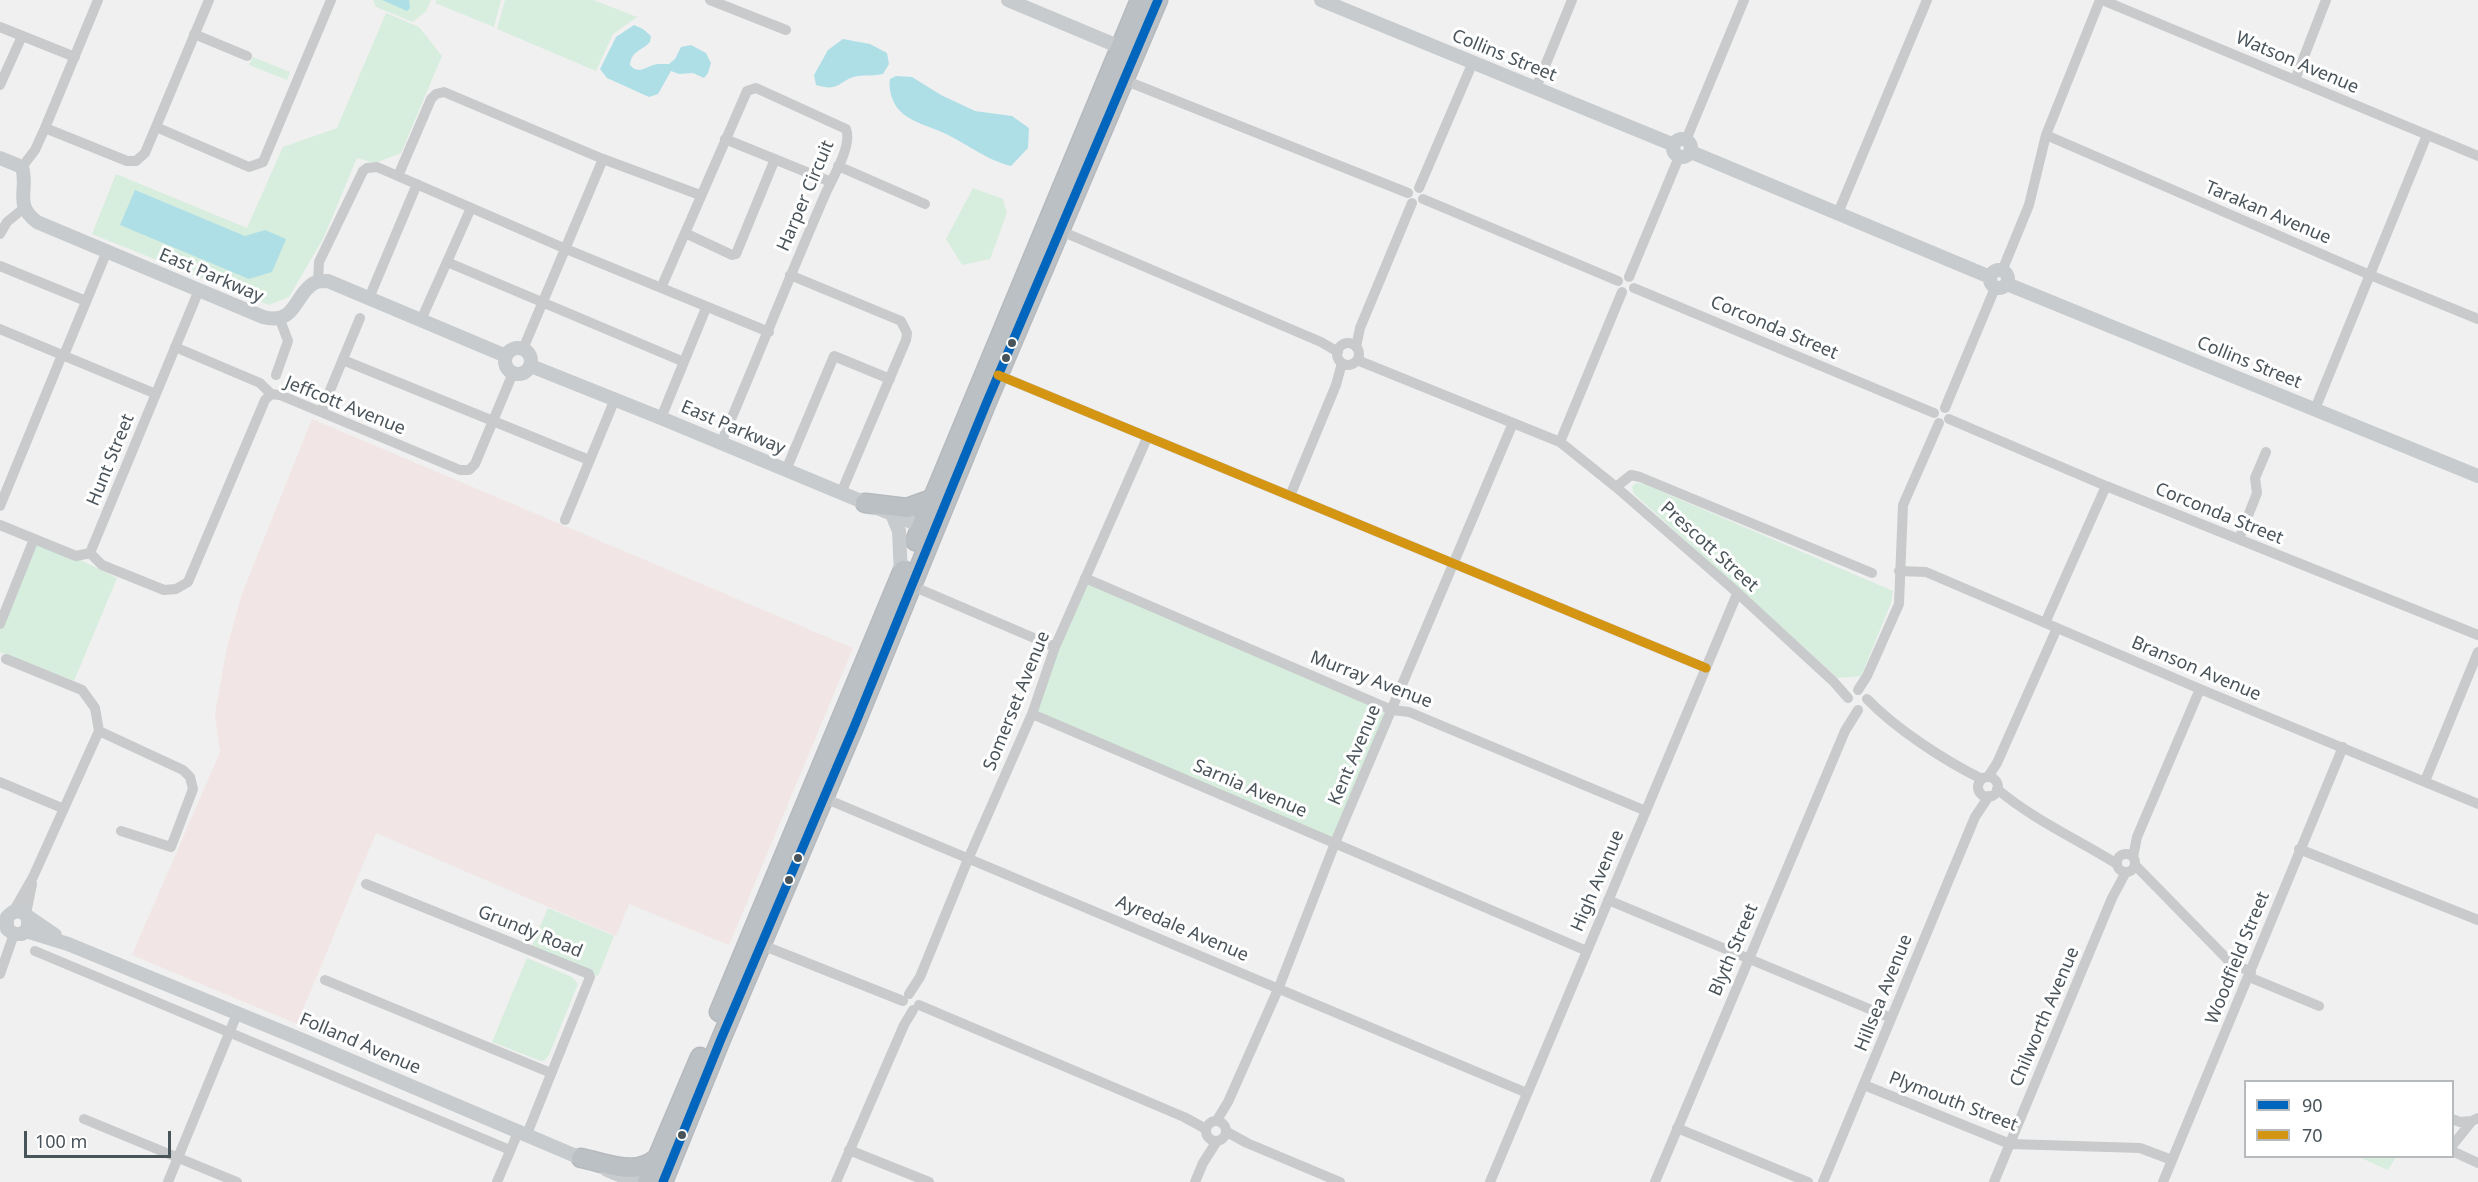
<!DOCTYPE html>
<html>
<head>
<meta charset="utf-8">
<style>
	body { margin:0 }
	#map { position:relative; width:2478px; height:1182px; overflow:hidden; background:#f0f0f0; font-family:"Noto Sans",sans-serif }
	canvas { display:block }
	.legend { position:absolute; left:2244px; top:1080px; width:210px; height:78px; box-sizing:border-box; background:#fff; border:2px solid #b6babd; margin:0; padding:8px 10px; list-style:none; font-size:18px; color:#49535a }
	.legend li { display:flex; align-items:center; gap:12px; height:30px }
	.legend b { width:30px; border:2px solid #b6babd }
	.scale { position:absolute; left:24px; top:1131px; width:147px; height:27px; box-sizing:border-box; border:3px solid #49535a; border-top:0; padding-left:8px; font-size:18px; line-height:21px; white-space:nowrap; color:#49535a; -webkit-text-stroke:4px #fff; paint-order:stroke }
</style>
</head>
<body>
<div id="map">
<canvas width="2478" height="1182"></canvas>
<ul class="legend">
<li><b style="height:8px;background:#0065bd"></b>90</li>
<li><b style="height:8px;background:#d49512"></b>70</li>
</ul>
<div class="scale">100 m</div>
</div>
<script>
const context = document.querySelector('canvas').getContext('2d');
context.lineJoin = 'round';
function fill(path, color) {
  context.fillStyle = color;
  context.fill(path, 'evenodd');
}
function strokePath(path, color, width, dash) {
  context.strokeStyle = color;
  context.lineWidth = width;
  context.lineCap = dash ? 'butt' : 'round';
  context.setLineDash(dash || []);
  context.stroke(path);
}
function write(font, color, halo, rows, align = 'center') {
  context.font = font + ' "Noto Sans",sans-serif';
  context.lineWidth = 6;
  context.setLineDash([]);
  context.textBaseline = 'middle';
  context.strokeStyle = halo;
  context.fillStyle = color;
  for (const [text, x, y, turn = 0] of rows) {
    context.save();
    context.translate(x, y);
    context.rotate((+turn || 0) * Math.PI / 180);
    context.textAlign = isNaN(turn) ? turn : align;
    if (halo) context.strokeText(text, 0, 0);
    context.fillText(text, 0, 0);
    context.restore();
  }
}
const medical = new Path2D(`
	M312,419L853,648L729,945L629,904L616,936L376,833L297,1024L132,955L220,752L215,714L227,647L242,594Z`);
const green = new Path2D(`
	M373,0H431L426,11L413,22L376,7Z
	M437,0H501L494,27L435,3Z
	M505,0H593L637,17L613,34L596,71L497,29Z
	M386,13L419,27L442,56L401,153L375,163L357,158L324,237L289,297L269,305L92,234L116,174L247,228L283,147L337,128Z
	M253,57L290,72L287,80L249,65Z
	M973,188L1003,199L1007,213L990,259L962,265L946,239Z
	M1636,483L1644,484L1893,591L1891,603L1861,676L1838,678L1634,494L1632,487Z
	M36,538L117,578L74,681L0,652V628Z
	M1085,578L1392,710L1335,843L1032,714Z
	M548,908L614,936L598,976L531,948Z
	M527,958L572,977L578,984L549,1055L545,1060L541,1061L492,1042Z
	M2359,1157H2396L2388,1170Z`);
const water = new Path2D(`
	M382,0H409L410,8L407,11Z
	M634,25L643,29L651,36L650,42C642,51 632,50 630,65C639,76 647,65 658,64C662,64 665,64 669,64L675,59L681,47L691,45L706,53L711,63L708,73L704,78L693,73L679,74L671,71L658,94L649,97L607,78L600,69L616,37Z
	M843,39L870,44L887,53L889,64L883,74C874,76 867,75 858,76C839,79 841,93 816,85L814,75L828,50Z
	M896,76L912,77L941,95L975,111L1012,116L1029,128L1028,148L1011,166C985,159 972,147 948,135C933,127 911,123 899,110C892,102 888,89 890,79Z
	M135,190L245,236L265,230L286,239L272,272L249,279L120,225Z`);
const street = new Path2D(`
	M710,0L786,30
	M2102,0L2478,156
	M0,27L75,57
	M194,34L247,56
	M1124,80L1408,193
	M2295,80L2326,0
	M0,85L22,36
	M1536,88L1572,0
	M156,127L249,167L263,162L331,0
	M45,128L127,161H136L145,153L209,0
	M2046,135L2370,275L2478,319
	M725,139L831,182
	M1686,140L1744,0
	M838,166L925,204
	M22,167L35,150L45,128L98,0
	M398,176L431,99L436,94L444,92L603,159L700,195
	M1419,188L1473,62
	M1423,199L1618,281
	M1838,213L1927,0
	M1061,231L1321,342L1338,352
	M685,233L732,255L736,254L775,159
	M0,234L7,222L24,208
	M447,262L684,362
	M0,266L86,301
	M2002,271L2029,205L2046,135L2100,0
	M790,275L901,321L907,333L906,340L841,493
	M1629,277L1679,157
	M318,282L319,262L363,171L367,168L377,167L566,249L769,332
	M661,288L747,91L756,88L846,129C853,146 831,180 824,197C789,278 756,361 721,443
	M1634,288L1934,413
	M369,298L417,184
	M421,320L471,208
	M0,329L156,394
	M1337 354a11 11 0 1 1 22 0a11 11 0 1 1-22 0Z
	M175,347L260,383L271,394
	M1356,347L1360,328L1412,203
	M523,349L603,159
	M64,355L107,251
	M343,360L589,460
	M1357,360L1560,442L1616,487L1732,588L1833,681L1848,698
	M276,375L288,341L279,317
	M998,375L1706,668
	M1945,408L1995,288
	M2315,409L2427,135
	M321,412L360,318
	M661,418L706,308
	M1949,419L2106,486L2478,635
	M1560,442L1622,292
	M786,470L834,356L890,379
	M1616,487L1631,475L1640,477L1872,573
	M1290,496L1336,385L1342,363
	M0,506L62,355
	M565,520L615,399
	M0,525L76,556L90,553L199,290
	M2239,539L2257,493L2255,478L2266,452
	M90,553L102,565L164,590L176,589L188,582L265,400L271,394L280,395L460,470H469L475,464L513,373
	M1899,571L1926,572L2200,689L2478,804
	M1085,578L1392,710L1409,712L1646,811
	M910,585L1055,647
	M2045,623L2106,486
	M0,624L34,539
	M6,659L82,690L95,708L99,731L33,877L13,912
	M1858,690L1867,676L1899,604L1903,505L1939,423
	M1867,699C1896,729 1945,761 1982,779
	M1032,714L1587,951
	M99,731L183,770L190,777L193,789L171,847L121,831
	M1988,777L1997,763L2057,628
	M1978 787a10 10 0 1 1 20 0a10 10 0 1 1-20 0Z
	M2425,781L2478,652
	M0,782L62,808
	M1997,789C2034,820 2077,839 2117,864
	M824,798L1527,1093
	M2299,849L2478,920
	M2117 863a9 9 0 1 1 18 0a9 9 0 1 1-18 0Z
	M2133,857L2137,837L2200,689
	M2135,865L2230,962L2251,972
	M366,884L589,974L590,977L527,1134
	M1608,900L1891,1018
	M26,914L32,884
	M762,945L903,1001
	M35,951L510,1150
	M0,974L14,934
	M2249,977L2319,1006
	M325,980L551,1073
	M909,994L920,977L969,857L1032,714L1055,647L1147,438
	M919,1005L1184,1117L1206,1129
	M1864,1085L2010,1144L2140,1148L2172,1160
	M84,1119L237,1182
	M2452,1119L2460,1122L2472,1121
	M1217,1120L1228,1102L1279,987L1337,838L1513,423
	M1206 1131a10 10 0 1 1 20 0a10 10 0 1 1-20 0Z
	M1677,1128L1808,1182
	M1227,1132L1247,1143L1340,1182
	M2452,1146L2472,1121L2478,1118
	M849,1150L929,1182
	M2452,1151L2478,1163
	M168,1182L237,1014
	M497,1182L519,1130
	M836,1182L904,1025L913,1010
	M1195,1182L1203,1163L1217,1141
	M1490,1182L1737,594
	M1655,1182L1845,731L1858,710
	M1823,1182L1975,817L1989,796
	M1994,1182L2112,898L2126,872
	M2163,1182L2343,747`);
const secondary = new Path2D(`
	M1008,0L1120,47
	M1321,0L1674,145
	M1673 148a9 9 0 1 1 18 0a9 9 0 1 1-18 0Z
	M1691,152L1990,277
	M0,158L22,167C29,190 13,204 37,222L263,317C294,325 294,299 310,286C315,281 321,281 328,281L506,356
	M1990 279a9 9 0 1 1 18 0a9 9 0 1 1-18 0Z
	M2007,284L2478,476
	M505 361a13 13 0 1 1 26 0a13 13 0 1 1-26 0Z
	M531,366L661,418L921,526L928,523
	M892,514L899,531L901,575
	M28,918V928L22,934H14L7,929V917L13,912L20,911L55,935
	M26,931L68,944L300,1039L590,1162
	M607,1170L636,1182`);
const highway = new Path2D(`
	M865,503L907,508L932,499
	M915,541L1140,0
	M719,1012L903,570
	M581,1158C607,1163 636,1178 658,1157
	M647,1182L700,1057
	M663,1182L721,1039L854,727L986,404L1158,0`);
const bus1 = new Path2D(`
	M663,1182L721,1039L854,727L986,404L1158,0`);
const bus2 = new Path2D(`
	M998,375L1706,668`);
const markers = [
	[1012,343,5,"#49535a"],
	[1006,358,5,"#49535a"],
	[798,858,5,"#49535a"],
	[789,880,5,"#49535a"],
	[682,1135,5,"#49535a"]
];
const streetNames = [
	["Collins Street",1504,56,22],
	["Watson Avenue",2297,63,23],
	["Harper Circuit",806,196,-67],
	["Tarakan Avenue",2268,213,23],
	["East Parkway",211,276,23],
	["Corconda Street",1774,328,23],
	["Collins Street",2249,363,22],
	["Jeffcott Avenue",345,406,22],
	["East Parkway",733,428,23],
	["Hunt Street",111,460,-68],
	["Corconda Street",2219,514,22],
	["Prescott Street",1709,547,42],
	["Branson Avenue",2196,669,23],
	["Murray Avenue",1371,680,21],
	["Somerset Avenue",1017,701,-68],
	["Kent Avenue",1355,755,-67],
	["Sarnia Avenue",1250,789,23],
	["High Avenue",1598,881,-67],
	["Ayredale Avenue",1182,929,23],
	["Grundy Road",530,932,22],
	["Blyth Street",1734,950,-67],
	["Woodfield Street",2238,958,-68],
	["Hillsea Avenue",1884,993,-68],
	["Chilworth Avenue",2045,1017,-67],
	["Folland Avenue",360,1044,23],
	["Plymouth Street",1953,1102,21]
];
fill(medical, '#f1e5e5');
fill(green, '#d7eddd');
fill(water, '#afdfe6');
strokePath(highway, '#b6babe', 21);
strokePath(street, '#c8cacb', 10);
strokePath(secondary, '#c8cbcd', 14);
strokePath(highway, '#bac0c3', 18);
strokePath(bus1, '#0065bd', 9);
strokePath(bus2, '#d49512', 9);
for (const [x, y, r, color] of markers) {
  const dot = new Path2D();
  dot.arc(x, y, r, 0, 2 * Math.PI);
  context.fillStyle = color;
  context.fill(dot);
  strokePath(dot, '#fff', 2);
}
write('18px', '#49535a', '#fff', streetNames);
</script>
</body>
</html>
